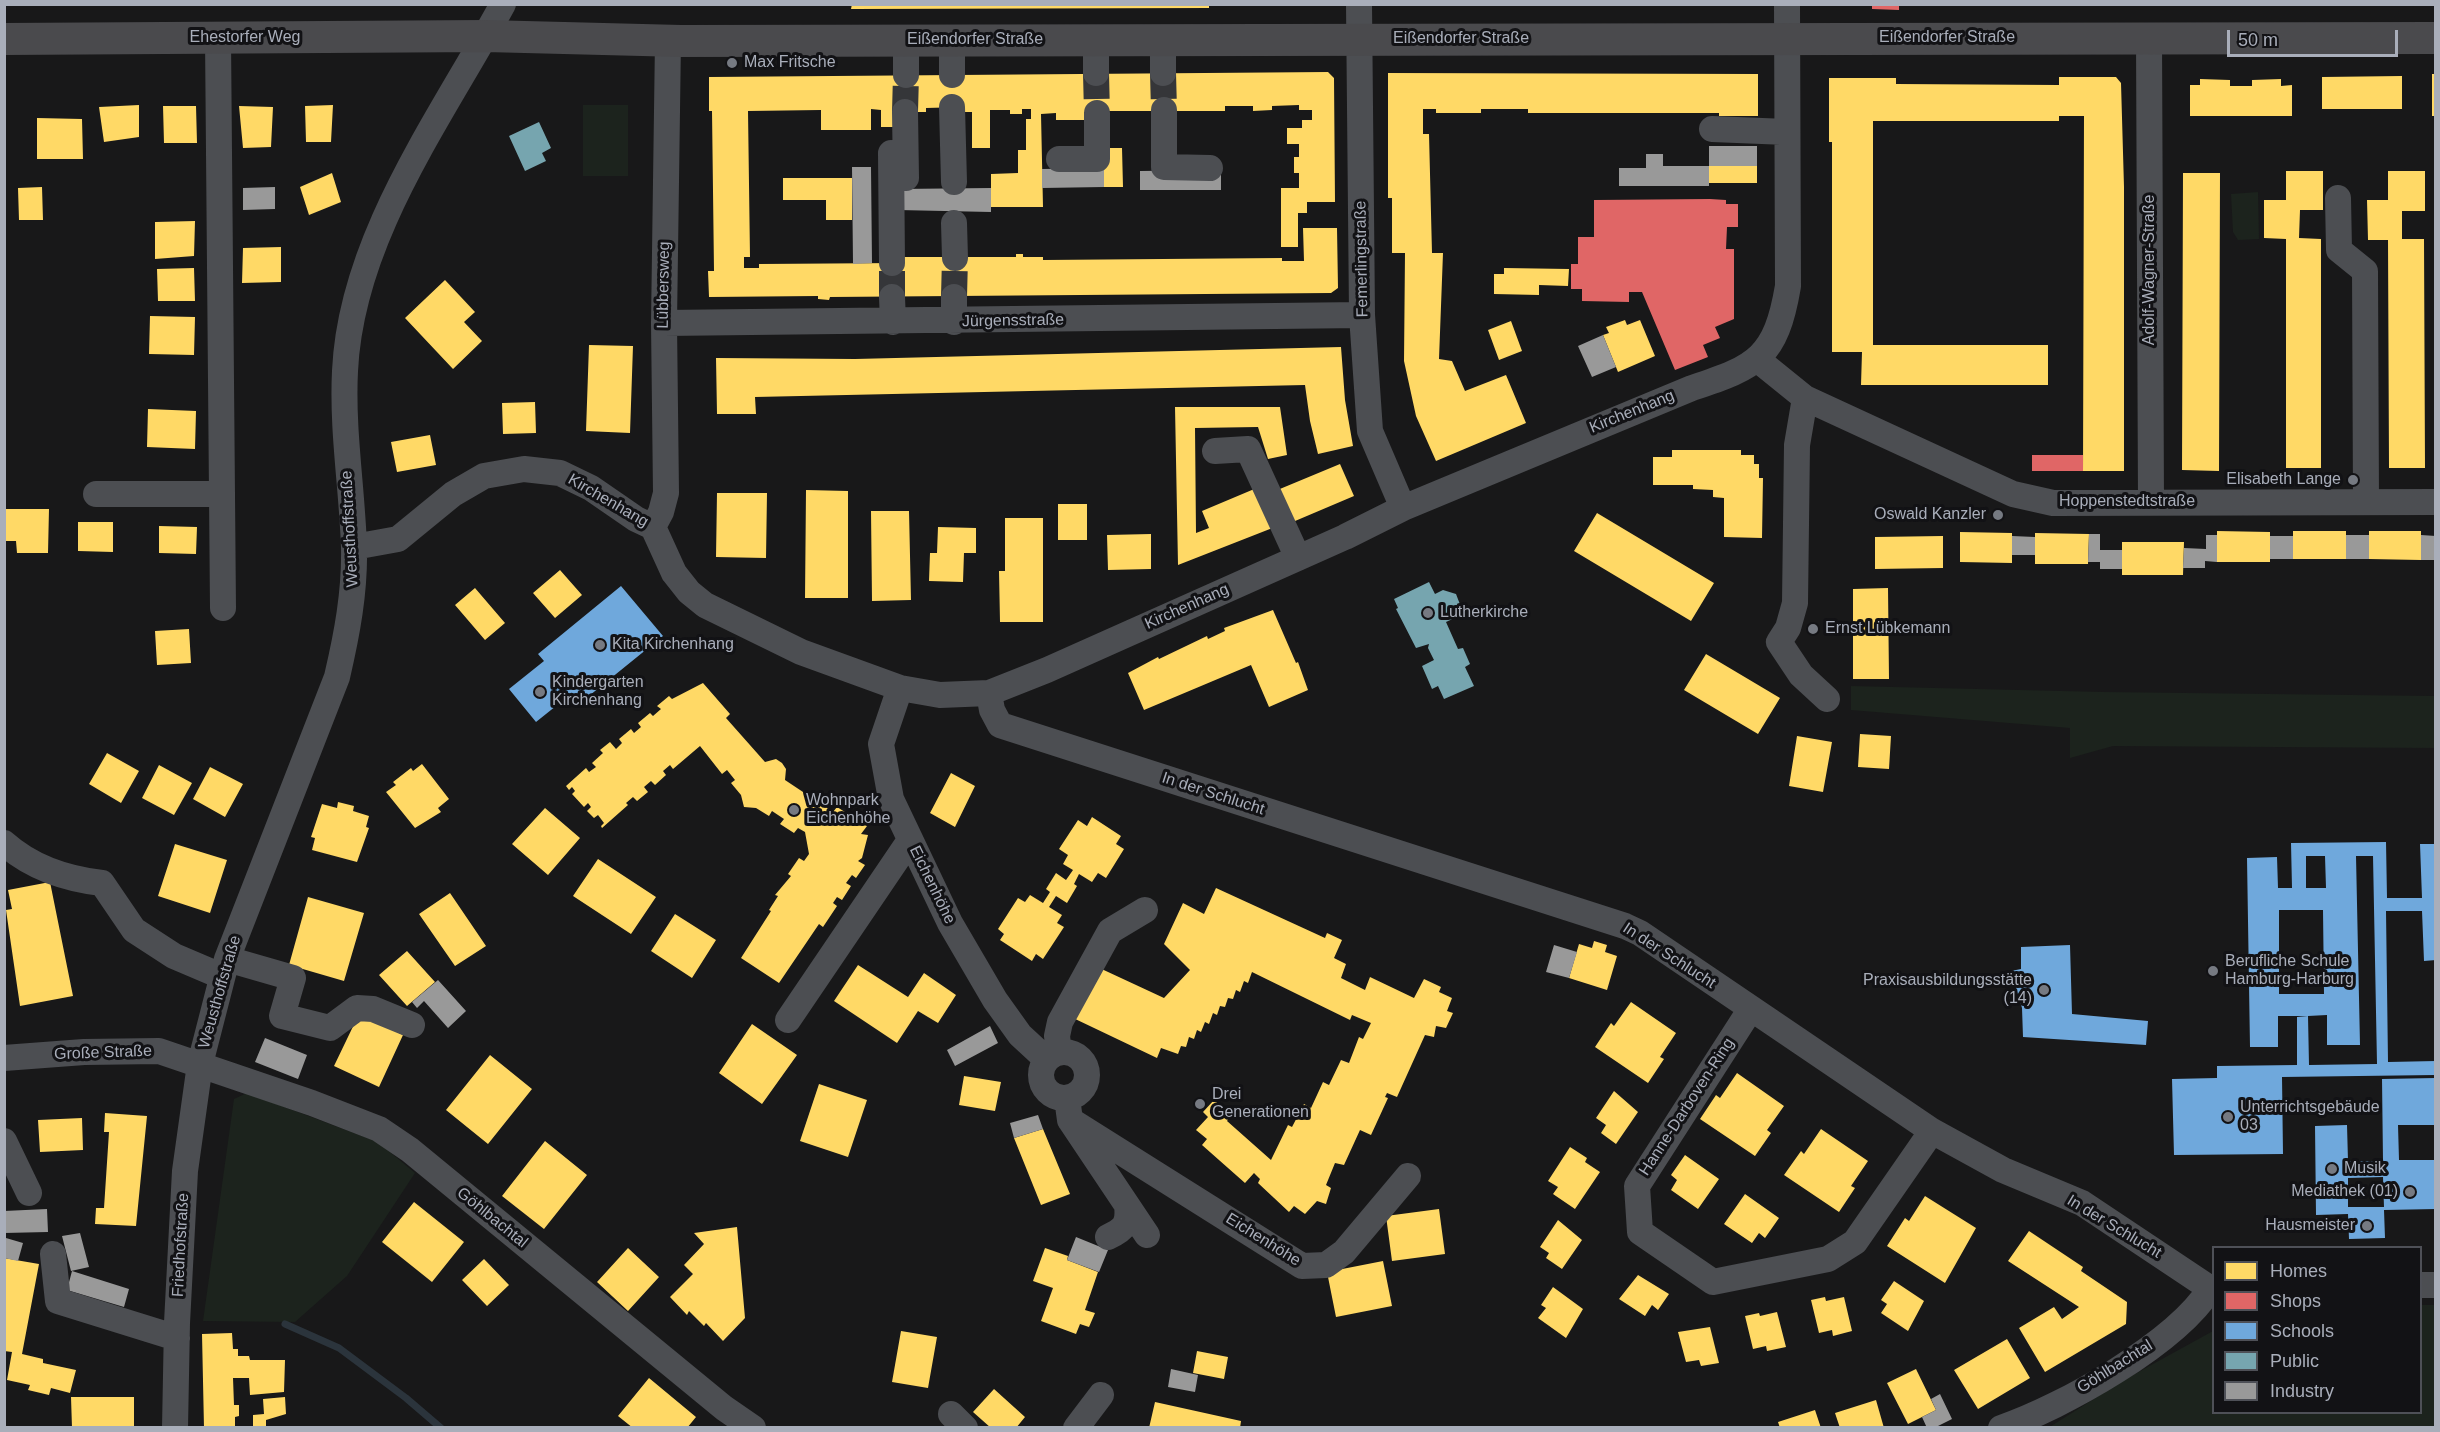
<!DOCTYPE html>
<html>
<head>
<meta charset="utf-8">
<style>
	body { margin:0 }
	#map { position:relative; width:2440px; height:1432px; overflow:hidden; background:#181819; font-family:Arial,sans-serif }
	canvas { display:block }
	.frame { position:absolute; inset:0; border:6px solid #a9aeba; pointer-events:none }
	.legend { position:absolute; left:2212px; top:1246px; width:210px; height:168px; box-sizing:border-box; background:#121215; border:2px solid #4e5057; margin:0; padding:8px 10px; list-style:none; font-size:18px; color:#a9aeba }
	.legend li { display:flex; align-items:center; gap:12px; height:30px }
	.legend b { width:30px; border:2px solid #4e5057 }
	.scale { position:absolute; left:2227px; top:30px; width:171px; height:27px; box-sizing:border-box; border:3px solid #a9aeba; border-top:0; padding-left:8px; font-size:18px; line-height:21px; white-space:nowrap; color:#a9aeba; -webkit-text-stroke:4px #121215; paint-order:stroke }
</style>
</head>
<body>
<div id="map">
<canvas width="2440" height="1432"></canvas>
<div class="frame"></div>
<ul class="legend">
<li><b style="height:16px;background:#ffd966"></b>Homes</li>
<li><b style="height:16px;background:#e06666"></b>Shops</li>
<li><b style="height:16px;background:#6fa8dc"></b>Schools</li>
<li><b style="height:16px;background:#76a5af"></b>Public</li>
<li><b style="height:16px;background:#999"></b>Industry</li>
</ul>
<div class="scale">50 m</div>
</div>
<script>
const context = document.querySelector('canvas').getContext('2d');
context.lineJoin = 'round';
function fill(path, color) {
  context.fillStyle = color;
  context.fill(path, 'evenodd');
}
function strokePath(path, color, width, dash) {
  context.strokeStyle = color;
  context.lineWidth = width;
  context.lineCap = dash ? 'butt' : 'round';
  context.setLineDash(dash || []);
  context.stroke(path);
}
function write(font, color, halo, rows, align = 'center') {
  context.font = font + ' Arial,sans-serif';
  context.lineWidth = 6;
  context.setLineDash([]);
  context.textBaseline = 'middle';
  context.strokeStyle = halo;
  context.fillStyle = color;
  for (const [text, x, y, turn = 0] of rows) {
    context.save();
    context.translate(x, y);
    context.rotate((+turn || 0) * Math.PI / 180);
    context.textAlign = isNaN(turn) ? turn : align;
    if (halo) context.strokeText(text, 0, 0);
    context.fillText(text, 0, 0);
    context.restore();
  }
}
const green = new Path2D(`
	M583,105H628V176H583Z
	M2258,192L2259,239L2238,240L2233,232L2231,194Z
	M1851,686L2104,692L2435,696V748L2113,746L2070,758V728L1851,710Z
	M247,1093L378,1142L415,1173L347,1276L295,1322L203,1321L234,1099Z
	M2421,1305H2435V1427L2048,1428L2124,1380L2213,1331L2214,1412H2420Z`);
const homes = new Path2D(`
	M852,4H1209V8L851,9Z
	M1328,72L1334,78L1335,202H1307V213H1298V247H1281V188H1299V173H1294V157H1299V144H1287V128H1302V120H1312V110H1299V105L1272,106V110L1253,111V106H1225V111H1103L1087,120H1056V113L1041,114L1043,207H991V174L1018,173V150H1026V119H1031V109H1022V114H1010V110H990V148H972V112H962V107L926,108V112H897V127H881V110L871,109V130H821V110L748,111L750,257H744V268H759V264L900,263V257H1016V254H1023V257H1043V260L1282,258V261H1304L1303,228H1337L1338,288L1331,293L830,297L829,300L818,299V296L709,297L708,271H714L712,111H709V77Z
	M1388,73L1758,74V116H1719V113H1528V109H1481V113H1436V109H1423V134H1429L1432,253H1443L1439,359L1452,361L1465,391L1506,375L1526,423L1436,461L1416,416L1404,361L1405,253H1392V198H1388Z
	M2432,74H2436V116H2432Z
	M2402,76V109H2322V77Z
	M2059,77H2116L2121,83L2124,187V471H2083L2084,116H2059V121H1873V345H2048V385H1861L1862,352H1832V142H1829V78H1896V84L2059,85Z
	M2200,79L2230,80V86H2252V80L2281,79V86L2292,85V116H2190V85H2200Z
	M139,105V137L104,142L99,107Z
	M333,105L331,142H306L305,106Z
	M163,106H196L197,143H164Z
	M239,106L273,107L271,147L243,148Z
	M37,118L82,119L83,159H37Z
	M1104,148H1122L1123,187H1104Z
	M1709,166H1757V183H1709Z
	M2286,171H2323V210H2300L2299,238L2321,239V468H2286V239L2264,238V200H2286Z
	M2388,171H2425V211H2402V239H2424L2425,468H2389L2388,240H2368L2367,200H2388Z
	M332,173L341,202L309,215L300,187Z
	M2183,173H2220L2219,471L2182,470Z
	M783,178H852V220H826V200H783Z
	M42,187L43,220H19L18,188Z
	M195,221L194,256L155,259V222Z
	M281,247V282L242,283L243,248Z
	M194,268L195,301H158L157,269Z
	M1504,268L1569,269L1568,286L1539,285V295L1494,294V274H1504Z
	M445,280L475,312L464,322L482,341L453,369L405,318Z
	M150,316L195,317L194,355L149,354Z
	M1625,320L1627,325L1640,320L1655,356L1618,372L1603,335L1609,333L1606,327Z
	M1511,321L1522,351L1499,360L1488,330Z
	M589,345L633,346L630,433L586,431Z
	M1341,347L1345,400L1353,446L1318,454L1310,421L1305,385L755,397L756,414H717L716,358L855,359Z
	M535,402L536,433L503,434L502,403Z
	M1175,407H1280L1287,455L1268,459L1258,427L1195,428L1196,533L1209,528L1202,511L1259,487L1275,527L1178,565Z
	M148,409L196,411L195,449L147,447Z
	M430,435L436,465L397,472L391,442Z
	M1672,450H1741V455H1754V464H1759V478H1763L1762,538L1724,537V498L1713,497V490L1693,489V485H1653V457H1672Z
	M1340,464L1354,496L1288,524L1275,491Z
	M806,490L848,491V598H805Z
	M717,493H767L766,558L716,557Z
	M1058,504H1087V540H1058Z
	M4,509H49L48,553H17L16,541H4Z
	M871,511H909L911,600L872,601Z
	M1597,513L1714,583L1691,621L1574,551Z
	M1005,518H1043V622H1000L999,571H1005Z
	M78,522H113V552L78,551Z
	M159,526L197,527L196,554L159,553Z
	M938,527L976,528V553H964L963,582L929,581L930,553H937Z
	M2217,531L2270,532V562H2217Z
	M2293,531H2346V559H2293Z
	M2369,531H2421V560L2369,559Z
	M1960,532L2012,533V563L1960,562Z
	M2035,533L2089,534L2088,564H2035Z
	M1151,534V569L1108,570L1107,535Z
	M1943,536V568L1875,569V537Z
	M2122,542H2184L2183,575H2122Z
	M560,570L582,595L555,618L533,593Z
	M475,588L505,623L485,640L455,605Z
	M1888,588L1889,679H1853V589Z
	M1273,610L1296,663L1298,662L1308,690L1269,707L1251,665L1144,710L1128,673L1158,657L1159,659L1207,636L1208,639L1225,631L1224,628Z
	M189,629L191,663L157,665L155,631Z
	M1706,654L1780,698L1758,734L1684,690Z
	M703,683L730,714L726,718L765,762L776,759L782,763L786,769L785,780L833,812L837,807L867,826L861,834L868,835L862,858L858,861L865,865L856,878L852,875L846,883L851,886L842,900L837,897L833,903L837,906L823,927L819,924L779,983L741,958L771,911L769,910L778,896L775,895L791,876L788,874L799,858L804,861L809,854L805,832L798,828L794,833L780,824L784,819L772,811L769,816L756,808L744,807L741,795L731,783L735,780L727,770L722,774L700,746L673,769L670,765L663,771L666,775L655,785L651,781L644,787L648,792L637,801L633,797L626,803L628,805L602,828L601,826L604,823L598,815L594,818L587,811L591,807L588,803L584,807L572,794L575,791L572,787L569,790L566,786L586,768L589,772L596,767L592,763L603,753L600,750L610,742L616,749L622,743L619,739L631,729L634,733L641,727L638,723L650,713L653,716L661,709L657,706L669,696L672,699Z
	M1860,734L1891,736L1889,769L1858,767Z
	M1797,736L1832,742L1823,792L1789,786Z
	M107,753L139,771L121,803L89,784Z
	M422,764L449,799L438,808L441,812L415,828L386,792L396,785L393,782L411,768L413,771Z
	M159,765L192,783L174,815L142,798Z
	M210,767L243,784L225,817L193,799Z
	M951,773L975,786L955,827L930,813Z
	M338,802L354,806L353,811L369,816L366,827L369,828L357,862L312,850L315,838L311,837L322,804L337,808Z
	M545,808L580,838L548,875L512,844Z
	M1092,817L1121,836L1116,844L1124,849L1106,878L1098,873L1092,882L1079,874L1074,884L1077,886L1067,903L1056,896L1049,907L1062,915L1057,923L1064,927L1043,959L1036,954L1032,961L1000,940L1004,934L998,929L1018,898L1025,902L1030,895L1043,903L1050,892L1046,889L1056,873L1066,880L1073,870L1063,864L1068,855L1059,849L1078,820L1087,826Z
	M175,844L227,860L210,913L158,896Z
	M598,859L656,897L631,934L573,896Z
	M50,882L73,996L20,1006L6,910L12,909L8,890Z
	M1216,888L1325,938L1327,933L1342,940L1334,958L1346,964L1341,978L1365,990L1370,977L1414,998L1424,979L1441,987L1439,992L1452,998L1447,1011L1453,1013L1446,1028L1436,1026L1434,1037L1425,1035L1397,1097L1387,1093L1385,1097L1388,1098L1371,1135L1360,1130L1344,1165L1335,1163L1326,1185L1331,1188L1326,1204L1317,1201L1305,1214L1294,1206L1289,1212L1258,1183L1260,1179L1254,1173L1245,1183L1202,1145L1207,1139L1196,1130L1208,1117L1203,1112L1214,1100L1231,1115L1227,1121L1271,1160L1288,1125L1292,1127L1304,1104L1311,1108L1323,1082L1329,1085L1341,1060L1349,1063L1359,1037L1363,1039L1371,1023L1352,1015L1350,1020L1252,972L1248,983L1244,981L1240,992L1236,990L1233,999L1228,998L1225,1007L1220,1006L1217,1015L1213,1013L1209,1024L1205,1022L1201,1032L1197,1030L1194,1039L1189,1037L1186,1047L1181,1046L1178,1054L1161,1048L1157,1058L1071,1017L1093,965L1164,998L1190,970L1164,944L1183,903L1204,914Z
	M450,893L486,946L455,966L419,914Z
	M308,897L364,913L344,981L289,965Z
	M675,914L716,940L692,978L651,951Z
	M1594,941L1607,945L1605,952L1617,956L1607,990L1569,978L1579,944L1592,948Z
	M407,951L435,982L407,1006L379,975Z
	M858,965L908,997L924,973L956,995L938,1023L918,1011L897,1043L834,1001Z
	M1631,1002L1676,1033L1660,1057L1664,1059L1648,1083L1595,1047L1611,1023L1614,1026Z
	M359,1014L403,1035L379,1087L334,1066Z
	M752,1024L797,1055L762,1104L719,1073Z
	M490,1055L532,1089L488,1144L446,1110Z
	M1737,1073L1784,1106L1767,1130L1771,1133L1755,1156L1700,1119L1716,1095L1720,1098Z
	M964,1076L1001,1082L995,1111L959,1105Z
	M819,1084L867,1100L848,1157L800,1141Z
	M1614,1091L1638,1112L1616,1144L1601,1133L1606,1125L1596,1118Z
	M105,1113L147,1116L136,1226L95,1224L96,1208H104L109,1132H104Z
	M82,1118L83,1150L40,1152L38,1120Z
	M1043,1129L1070,1194L1041,1205L1014,1138Z
	M1821,1129L1868,1161L1851,1186L1855,1188L1839,1212L1784,1175L1801,1151L1804,1154Z
	M545,1141L587,1175L544,1229L502,1196Z
	M1570,1147L1587,1158L1585,1162L1600,1172L1575,1209L1553,1194L1558,1187L1548,1181Z
	M1685,1155L1719,1179L1698,1209L1671,1190L1677,1180L1671,1175Z
	M1745,1194L1779,1218L1765,1238L1759,1233L1752,1243L1724,1224Z
	M1925,1196L1976,1228L1945,1283L1887,1246L1905,1218L1909,1221Z
	M414,1202L464,1242L432,1282L382,1242Z
	M1439,1209L1445,1254L1392,1261L1386,1216Z
	M1558,1220L1582,1240L1562,1269L1546,1258L1549,1253L1540,1247Z
	M737,1227L745,1318L723,1341L706,1323L704,1326L689,1311L687,1315L670,1297L693,1274L684,1265L704,1244L694,1233Z
	M2029,1231L2083,1267L2081,1271L2127,1302L2126,1324L2045,1372L2019,1328L2054,1307L2062,1319L2079,1307L2008,1261Z
	M628,1248L659,1277L628,1311L597,1282Z
	M1045,1248L1068,1256L1067,1260L1098,1272L1085,1310L1095,1313L1089,1327L1080,1324L1076,1334L1041,1321L1053,1288L1033,1281Z
	M4,1258L39,1264L22,1354L43,1359V1363L76,1370L70,1393L51,1388L49,1395L28,1390L30,1385L7,1380L12,1352L4,1351Z
	M484,1259L509,1285L487,1306L462,1280Z
	M1383,1261L1392,1306L1336,1317L1327,1272Z
	M1638,1275L1669,1294L1658,1310L1652,1305L1645,1316L1619,1299Z
	M1894,1281L1924,1301L1908,1331L1881,1313L1887,1304L1881,1300Z
	M1553,1287L1583,1309L1566,1338L1538,1318L1546,1308L1541,1305Z
	M1825,1297L1826,1301L1844,1297L1852,1331L1833,1336L1832,1330L1819,1333L1811,1300Z
	M1777,1312L1786,1347L1767,1351L1766,1346L1753,1349L1745,1316L1759,1313L1760,1316Z
	M1710,1327L1719,1363L1701,1366L1699,1360L1686,1362L1678,1332Z
	M901,1331L937,1337L928,1388L892,1382Z
	M232,1333L233,1349H238V1356H249L250,1360H285L284,1392L250,1395L249,1378H233L234,1405H239V1416L235,1417V1428H204L202,1334Z
	M2007,1339L2030,1378L1978,1409L1954,1370Z
	M1197,1351L1228,1357L1224,1379L1193,1373Z
	M1916,1369L1936,1410L1908,1424L1887,1383Z
	M649,1378L696,1417L687,1428H633L618,1416Z
	M994,1389L1025,1417L1016,1428H991L973,1412Z
	M71,1397H134V1428H72Z
	M285,1397L286,1414L266,1420V1428H253V1415L264,1414L263,1399Z
	M1876,1400L1884,1428H1840L1835,1413Z
	M1155,1402L1241,1421L1240,1428H1149Z
	M1815,1410L1821,1428H1780L1778,1422Z`);
const shops = new Path2D(`
	M1872,4H1899V10L1872,9Z
	M1710,199L1726,200V204H1738V227H1727L1726,249H1734V319L1715,327L1720,338L1703,345L1708,357L1675,370L1642,292H1629V302L1582,301V289H1571V264H1578V237H1594V200Z
	M2032,455H2083V471H2032Z`);
const schools = new Path2D(`
	M621,586L663,636L579,704L571,694L536,722L509,689L544,661L538,654Z
	M2386,842L2387,898H2422L2420,844H2436V960L2424,961L2422,911H2386L2388,1062L2436,1061V1075L2282,1077L2283,1154L2174,1155L2172,1079L2217,1078V1066L2297,1065V1017L2308,1016H2278V1047H2250L2247,858L2277,857L2278,888H2292L2291,843ZM2306,856H2325L2326,888H2306ZM2356,856H2373L2377,1064L2309,1065L2308,1016L2327,1015V1045H2360ZM2279,910H2323L2324,994H2279Z
	M2070,945L2072,1014L2148,1021L2146,1045L2023,1037L2022,1008L2011,971L2021,969V947Z
	M2436,1078V1125H2398L2399,1160H2436V1209L2384,1210L2385,1238L2349,1239L2348,1214L2316,1215L2315,1126L2347,1125L2348,1161H2383L2382,1079ZM2383,1177L2384,1207H2348V1178Z`);
const public = new Path2D(`
	M539,122L551,148L542,153L546,161L525,171L509,136Z
	M1429,582L1435,594L1443,590L1456,594L1461,607L1457,617L1446,622L1458,649L1463,648L1470,664L1465,667L1474,686L1444,699L1438,686L1432,689L1422,666L1434,660L1428,648L1429,644L1416,648L1396,609L1398,608L1394,599Z`);
const industry = new Path2D(`
	M1709,146H1757V166H1709Z
	M1646,154H1663V166H1709V186H1619V168H1646Z
	M852,167H871L872,263L853,264Z
	M1104,168V187L1042,188V169Z
	M1221,170V190H1140V171Z
	M275,187V209L243,210V188Z
	M991,188V212L898,210V189Z
	M1603,335L1616,367L1592,377L1578,346Z
	M2089,534H2100V550H2122V569H2100V562H2088Z
	M2206,535H2217V562L2205,561V568H2183L2184,548L2206,549Z
	M2346,535H2369V559H2346Z
	M2421,535L2436,536V560H2421Z
	M2012,536L2035,537V555H2012Z
	M2270,536H2293V559H2270Z
	M1554,945L1577,952L1569,978L1546,972Z
	M438,980L466,1011L448,1028L424,1001L417,1008L412,1002Z
	M990,1026L998,1043L955,1066L947,1050Z
	M265,1038L307,1055L298,1079L255,1062Z
	M1038,1115L1043,1129L1014,1138L1010,1123Z
	M47,1209L48,1232L4,1233V1211Z
	M80,1233L89,1267L71,1271L62,1236Z
	M1076,1237L1108,1250L1099,1272L1067,1260Z
	M6,1238L23,1243L18,1261L4,1258Z
	M72,1271L129,1289L124,1307L67,1290Z
	M1171,1369L1198,1375L1195,1392L1168,1387Z
	M1940,1394L1952,1419L1934,1428H1927L1922,1417L1936,1410L1931,1399Z`);
const stream = new Path2D(`
	M285,1324L339,1348L406,1398L441,1428`);
const minorTunnel = new Path2D(`
	M1096,73L1097,113
	M1163,73L1164,110
	M905,112L906,75
	M892,297V263
	M954,297L955,258`);
const minor = new Path2D(`
	M1359,4L1362,315L1370,431L1403,508
	M218,38L223,608
	M2149,38L2151,502
	M952,40V75
	M1096,40V73
	M1163,73V40
	M906,75V41
	M952,107L954,182
	M1164,110V167L1210,168
	M905,112L906,178
	M1712,129L1787,132
	M891,153L892,263
	M1059,159H1097V113
	M2338,198L2339,250L2365,271L2366,502
	M954,223L955,258
	M892,297L893,322
	M954,322V297
	M664,323L1362,315
	M1758,360L1805,398L2013,494L2053,503L2436,502
	M1805,398L1797,445L1795,603L1788,628L1779,642L1801,675L1827,699
	M1215,451L1248,449L1298,558
	M96,494H222
	M653,527L661,512L666,493L664,323L668,40
	M354,547L398,539L453,494L484,476L524,469L560,473L591,488L636,519L653,527L674,573L689,592L705,605L801,652L900,688L940,695L989,693L1047,670L1345,537L1403,508L1692,388C1757,367 1776,357 1788,286L1787,4
	M900,688L881,744L891,799L950,923L995,1000L1020,1035L1046,1059
	M989,693L992,710L1000,725L1625,926L1640,933L1932,1131L2003,1170L2082,1203L2214,1291
	M4,843C32,868 67,879 102,883L134,930L174,956L221,976
	M227,959L293,978L282,1016L330,1028L357,1008L373,1009L412,1025
	M1750,1010L1637,1186L1640,1232L1713,1282L1828,1259L1855,1242L1932,1131
	M788,1020L910,840
	M1041 1075a23 23 0 1 1 46 0a23 23 0 1 1-46 0Z
	M1059,1052L1057,1036L1060,1022L1110,931L1145,910
	M4,1058L84,1052L159,1051L312,1103L379,1129L410,1150L724,1408L753,1428
	M1067,1098L1070,1120L1147,1235
	M1070,1120L1302,1266L1326,1265L1344,1252L1408,1176
	M4,1141L29,1193
	M1108,1237C1125,1229 1129,1224 1127,1205
	M53,1254L58,1301L177,1338
	M2420,1285H2436
	M951,1414L965,1428
	M175,1428L177,1323L185,1171L200,1064L227,959L337,677C347,634 355,592 354,547C352,488 342,430 345,371C351,238 441,118 503,4
	M1076,1428L1101,1395
	M2001,1428C2063,1407 2176,1343 2210,1289`);
const major = new Path2D(`
	M4,39L486,36L681,41L2436,38`);
const markers = [
	[732,63,6,"#767a82"],
	[2353,480,6,"#767a82"],
	[1998,515,6,"#767a82"],
	[1428,613,6,"#767a82"],
	[1813,629,6,"#767a82"],
	[600,645,6,"#767a82"],
	[540,692,6,"#767a82"],
	[794,810,6,"#767a82"],
	[2213,971,6,"#767a82"],
	[2044,990,6,"#767a82"],
	[1200,1104,6,"#767a82"],
	[2228,1117,6,"#767a82"],
	[2332,1169,6,"#767a82"],
	[2410,1192,6,"#767a82"],
	[2367,1226,6,"#767a82"]
];
const streetNames = [
	["Ehestorfer Weg",245,38],
	["Eißendorfer Straße",1947,38],
	["Eißendorfer Straße",1461,39],
	["Eißendorfer Straße",975,40],
	["Femerlingstraße",1362,259,-91],
	["Adolf-Wagner-Straße",2150,270,-90],
	["Lübbersweg",664,285,-89],
	["Jürgensstraße",1013,321,-1],
	["Kirchenhang",1632,412,-22],
	["Kirchenhang",608,501,30],
	["Hoppenstedtstraße",2127,502],
	["Weusthoffstraße",350,529,-93],
	["Kirchenhang",1187,607,-24],
	["In der Schlucht",1213,794,18],
	["Eichenhöhe",932,885,64],
	["In der Schlucht",1669,956,33],
	["Weusthoffstraße",220,992,-74],
	["Große Straße",103,1053,-2],
	["Hanne-Darboven-Ring",1687,1107,-57],
	["Göhlbachtal",492,1218,39],
	["In der Schlucht",2114,1227,31],
	["Eichenhöhe",1263,1240,32],
	["Friedhofstraße",181,1245,-87],
	["Göhlbachtal",2115,1367,-32]
];
const poiNames = [
	["Max Fritsche",744,63],
	["Elisabeth Lange",2341,480,"right"],
	["Oswald Kanzler",1986,515,"right"],
	["Lutherkirche",1440,613],
	["Ernst Lübkemann",1825,629],
	["Kita Kirchenhang",612,645],
	["Kindergarten",552,683],
	["Kirchenhang",552,701],
	["Wohnpark",806,801],
	["Eichenhöhe",806,819],
	["Berufliche Schule",2225,962],
	["Hamburg-Harburg",2225,980],
	["Praxisausbildungsstätte",2032,981,"right"],
	["(14)",2032,999,"right"],
	["Drei",1212,1095],
	["Generationen",1212,1113],
	["Unterrichtsgebäude",2240,1108],
	["03",2240,1126],
	["Musik",2344,1169],
	["Mediathek (01)",2398,1192,"right"],
	["Hausmeister",2355,1226,"right"]
];
fill(green, '#1c231d');
fill(homes, '#ffd966');
fill(shops, '#e06666');
fill(schools, '#6fa8dc');
fill(public, '#76a5af');
fill(industry, '#999');
strokePath(stream, '#2b343c', 7);
strokePath(minorTunnel, '#353639', 26, [26, 13]);
strokePath(minor, '#4c4e52', 26);
strokePath(major, '#4a4a4d', 32);
for (const [x, y, r, color] of markers) {
  const dot = new Path2D();
  dot.arc(x, y, r, 0, 2 * Math.PI);
  context.fillStyle = color;
  context.fill(dot);
  strokePath(dot, '#121215', 2);
}
write('16px', '#a9aeba', '#121215', streetNames);
write('16px', '#a9aeba', '#121215', poiNames, 'left');
</script>
</body>
</html>
